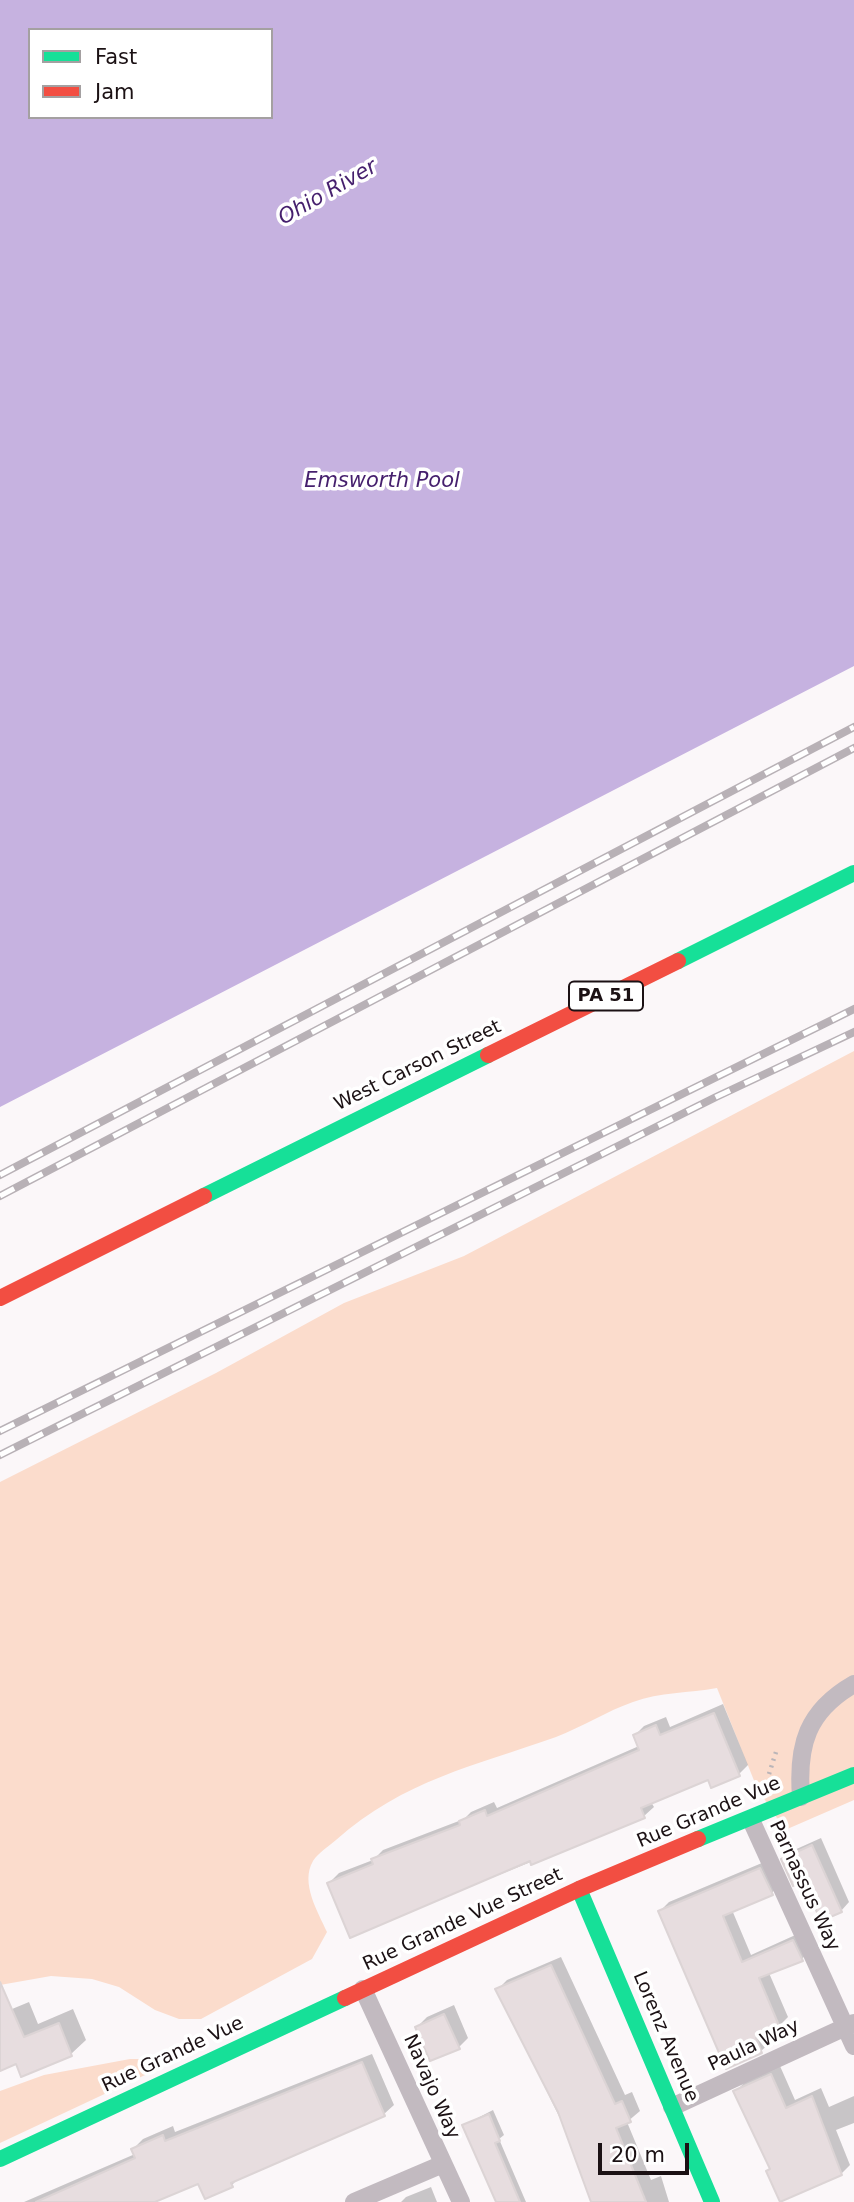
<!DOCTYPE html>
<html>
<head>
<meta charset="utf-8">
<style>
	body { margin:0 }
	#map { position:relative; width:854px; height:2202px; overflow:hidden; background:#fbf7f9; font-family:"DejaVu Sans",sans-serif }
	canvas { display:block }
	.legend { position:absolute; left:28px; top:28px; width:245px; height:91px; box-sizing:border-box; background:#fff; border:2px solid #a4a0a1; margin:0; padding:9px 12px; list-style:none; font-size:21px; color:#1b1114 }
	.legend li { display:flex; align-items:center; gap:14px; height:35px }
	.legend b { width:35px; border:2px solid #a4a0a1 }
	.scale { position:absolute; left:598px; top:2143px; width:91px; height:32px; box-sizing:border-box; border:4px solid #1b1114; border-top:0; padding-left:9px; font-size:21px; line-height:24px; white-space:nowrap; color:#1b1114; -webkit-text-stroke:5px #fff; paint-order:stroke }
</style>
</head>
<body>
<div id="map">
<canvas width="854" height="2202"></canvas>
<ul class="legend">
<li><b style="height:9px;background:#16e098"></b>Fast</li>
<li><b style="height:9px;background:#f24e42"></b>Jam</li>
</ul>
<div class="scale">20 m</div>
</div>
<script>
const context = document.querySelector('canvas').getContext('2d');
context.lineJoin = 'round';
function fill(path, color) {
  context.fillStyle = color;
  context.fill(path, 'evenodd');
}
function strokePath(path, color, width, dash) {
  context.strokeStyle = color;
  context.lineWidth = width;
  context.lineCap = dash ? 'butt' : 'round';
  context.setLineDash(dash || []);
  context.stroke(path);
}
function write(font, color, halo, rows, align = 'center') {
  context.font = font + ' "DejaVu Sans",sans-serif';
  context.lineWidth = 7;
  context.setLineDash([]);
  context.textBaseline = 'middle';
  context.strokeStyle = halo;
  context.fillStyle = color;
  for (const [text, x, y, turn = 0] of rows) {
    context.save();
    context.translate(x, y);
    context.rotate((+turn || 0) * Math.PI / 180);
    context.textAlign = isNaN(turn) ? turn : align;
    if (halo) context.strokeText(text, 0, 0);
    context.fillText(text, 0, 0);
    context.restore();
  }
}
const green = new Path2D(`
	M854,1051V1800L785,1830L757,1788L717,1688C689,1693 660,1692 633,1702C607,1711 582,1727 556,1737C474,1766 404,1780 336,1840C329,1846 318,1853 313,1861C300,1883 318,1912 327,1932L312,1959L201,2019H179L155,2010L119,1987L92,1979L51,1976L0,1985V1482L216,1373L344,1303L464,1256Z
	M130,2059H152L160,2068L0,2143V2091L44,2075Z`);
const water = new Path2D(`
	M0,0H854V666L0,1107ZM30,30H271V117H30Z`);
const shadow = new Path2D(`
	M723,1704L748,1765L739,1774L709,1778L651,1802L654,1807L644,1816L351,1935L329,1883L339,1873L373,1860L383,1850L464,1819L471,1812L494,1802L497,1808L639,1746L635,1735L644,1726L666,1717L670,1727Z
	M821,1838L849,1902L841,1911L783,1860L792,1851Z
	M769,1860L780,1884L772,1893L732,1910L751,1955L802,1932L810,1950L802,1959L769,1973L788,2017L779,2026L766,2032L770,2043L761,2051L660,1911L669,1902Z
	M561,1957L625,2095L632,2092L640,2111L627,2122L651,2180L661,2176L669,2202H592L575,2158L578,2155L497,1990L507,1980Z
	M29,2002L38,2024L73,2009L86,2040L71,2054L17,2062L0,2069V2014Z
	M454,2005L468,2038L459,2047L417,2027L427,2017Z
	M372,2054L394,2105L384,2114L240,2177L232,2185L199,2181L117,2202H24L135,2154L133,2149L143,2139L173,2126L175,2132Z
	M780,2066L795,2100L821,2088L829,2107L854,2096V2123L836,2130L850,2165L841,2174L771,2168L735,2092L744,2083Z
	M493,2110L504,2135L499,2139L526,2202H498L464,2125Z
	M431,2187L437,2202H401L406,2197Z`);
const building = new Path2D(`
	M714,1713L740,1776L711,1788L708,1780L641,1808L645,1818L531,1865L530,1861L350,1938L327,1883L373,1864L371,1859L460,1825L459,1821L485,1810L487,1816L639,1750L633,1735L656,1725L660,1735Z
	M812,1845L842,1912L821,1921L803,1882L793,1886L781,1859Z
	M760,1868L773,1895L723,1916L742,1962L793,1940L803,1961L759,1978L780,2028L756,2038L762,2053L726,2069L658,1911Z
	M551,1965L615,2104L622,2101L631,2122L616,2128L646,2202H591L558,2112L495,1989Z
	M0,1982L24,2037L59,2023L72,2056L21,2077L16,2064L0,2071Z
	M444,2014L460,2049L430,2061L415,2027Z
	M362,2062L385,2116L231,2183L233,2187L205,2199L198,2184L155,2202H36L135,2158L131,2149L163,2135L165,2141Z
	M771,2074L786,2108L812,2096L842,2175L780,2202L766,2171L770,2169L733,2091Z
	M489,2114L500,2141L495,2143L520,2202H496L462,2125Z`);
const path = new Path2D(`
	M769,1774L776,1752`);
const lane = new Path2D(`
	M801,1797C797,1745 807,1711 854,1684
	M751,1820L854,2046
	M363,1989L461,2202
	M672,2107L854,2023
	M354,2202L443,2164`);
const fast = new Path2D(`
	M678,961L854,873
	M204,1196L488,1055
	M698,1839L854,1775
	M579,1889L712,2202
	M0,2159L345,1998`);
const jam = new Path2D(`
	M488,1055L678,961
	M0,1298L204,1196
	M345,1998L579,1889L698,1839`);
const rail = new Path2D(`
	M0,1175L854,727
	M0,1196L854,748
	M0,1431L854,1009
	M0,1455L716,1097L854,1032`);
const shields = [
	[606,996,74]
];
const shieldNames = [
	["PA 51",606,996]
];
const streetNames = [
	["West Carson Street",418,1066,-26],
	["Rue Grande Vue",709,1813,-23],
	["Parnassus Way",804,1886,65],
	["Rue Grande Vue Street",463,1920,-25],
	["Lorenz Avenue",665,2037,67],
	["Paula Way",754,2046,-25],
	["Rue Grande Vue",173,2055,-25],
	["Navajo Way",431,2087,66]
];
const waterNames = [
	["Ohio River",328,193,-30],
	["Emsworth Pool",382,482]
];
fill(green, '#fbdccc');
fill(water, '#c6b2e0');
fill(shadow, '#0003');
fill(building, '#e7dddf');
strokePath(building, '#dcd4d5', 2);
strokePath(path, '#bab5b8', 4.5, [2, 5]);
strokePath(lane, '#c2bac0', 18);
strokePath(fast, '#16e098', 16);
strokePath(jam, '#f24e42', 16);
strokePath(rail, '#b8b1b6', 8);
strokePath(rail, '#fff', 5, [16]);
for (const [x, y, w] of shields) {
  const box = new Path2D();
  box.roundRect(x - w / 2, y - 14.5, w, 29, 5);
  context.fillStyle = '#fff';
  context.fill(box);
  strokePath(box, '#1b1114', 2);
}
write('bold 18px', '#1b1114', null, shieldNames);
write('19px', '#1b1114', '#fff', streetNames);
write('italic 21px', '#451f6d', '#fff', waterNames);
</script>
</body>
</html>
